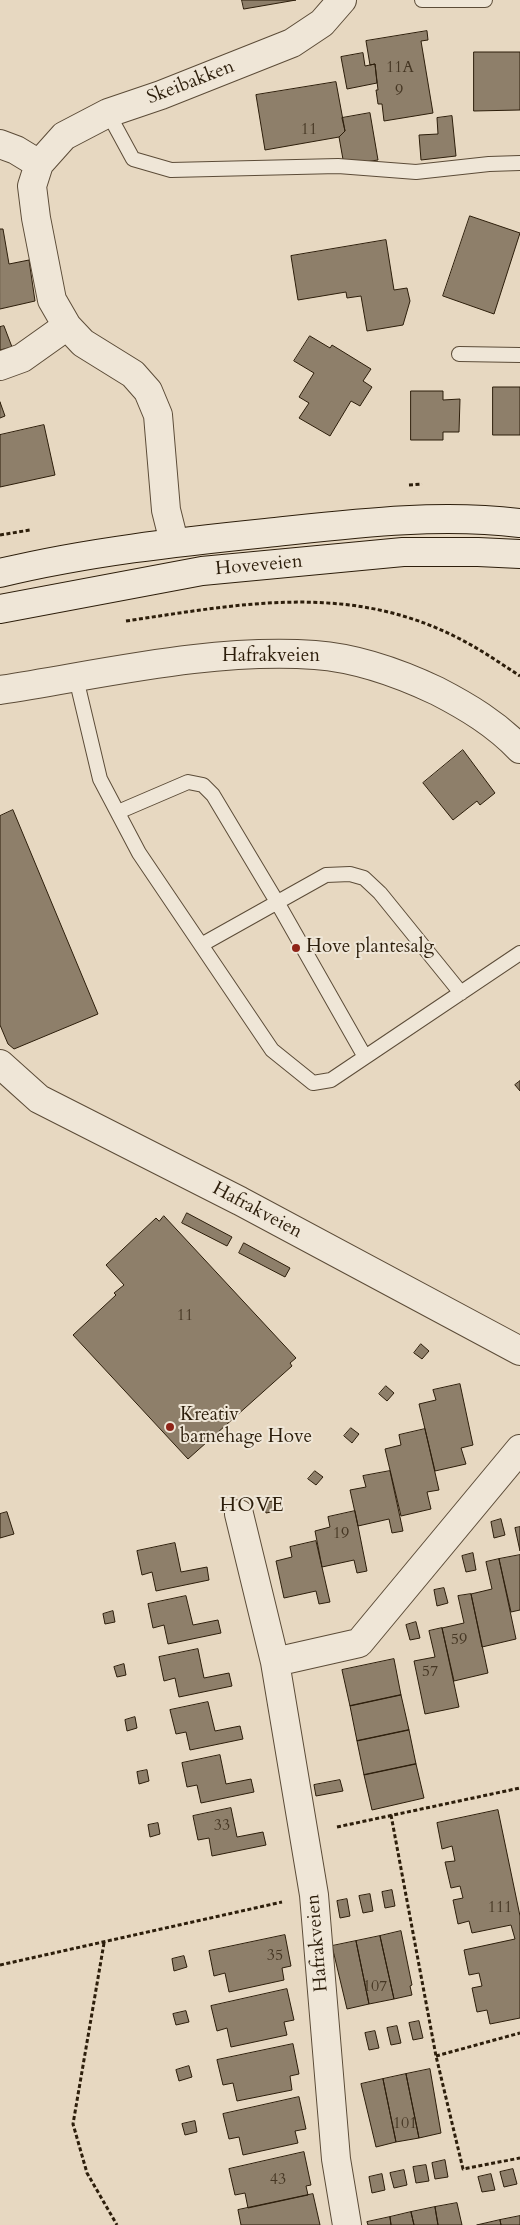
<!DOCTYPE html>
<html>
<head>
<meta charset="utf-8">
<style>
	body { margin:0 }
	canvas { display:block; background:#e7d8c1 }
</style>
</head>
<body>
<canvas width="520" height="2225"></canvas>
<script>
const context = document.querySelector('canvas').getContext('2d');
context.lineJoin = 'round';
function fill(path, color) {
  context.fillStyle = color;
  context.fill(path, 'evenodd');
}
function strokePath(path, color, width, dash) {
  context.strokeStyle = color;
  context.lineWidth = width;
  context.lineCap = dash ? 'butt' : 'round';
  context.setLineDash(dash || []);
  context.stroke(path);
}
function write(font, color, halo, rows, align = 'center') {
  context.font = font + ' Cardo,serif';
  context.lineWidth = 4;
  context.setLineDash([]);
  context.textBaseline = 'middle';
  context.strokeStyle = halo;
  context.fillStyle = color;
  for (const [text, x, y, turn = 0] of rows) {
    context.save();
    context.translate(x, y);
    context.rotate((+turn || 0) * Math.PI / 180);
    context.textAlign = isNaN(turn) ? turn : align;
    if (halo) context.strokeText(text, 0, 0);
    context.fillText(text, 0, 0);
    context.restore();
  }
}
const building = new Path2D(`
	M242,0H296L244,9Z
	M427,31L428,40L421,41L433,113L384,121L382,104H378L376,90H378L375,64L370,65L366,41Z
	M474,52H520V110L474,111Z
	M363,53L365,66L375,64L377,83L347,89L341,57Z
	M336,82L345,131L339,137L265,150L256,95Z
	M370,113L378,160L344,165L339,137L345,131L342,118Z
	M452,116L456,156L421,160L419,135L438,134L437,118Z
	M470,216L520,233L494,314L443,296Z
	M0,229H3L9,264L29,260L35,301L0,309Z
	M386,240L394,290L407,288L410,301L403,325L367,331L361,296L347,298L346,292L298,300L291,256Z
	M4,326L12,347L0,350V327Z
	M310,336L330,348L332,345L371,369L363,381L372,387L360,406L351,401L330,436L299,418L309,403L299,397L314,373L294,361Z
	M493,387H520V435H493Z
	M411,391H443V400L460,399L459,432H443V440H411Z
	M0,402L5,416L0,418Z
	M44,425L55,475L0,487V435Z
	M463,750L495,793L480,805L477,801L453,820L423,783Z
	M13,810L98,1014L14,1049L8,1044L0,1025V816Z
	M520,1081V1091L515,1085Z
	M187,1213L232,1237L227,1246L182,1223Z
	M164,1216L296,1358L290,1363L292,1366L188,1459L73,1335L116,1295L114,1293L124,1285L106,1265L156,1218L159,1221Z
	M244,1243L290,1268L285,1277L239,1253Z
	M421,1344L429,1351L422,1359L414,1353Z
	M460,1384L473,1445L461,1448L466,1464L435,1471L419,1404L436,1400L433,1390Z
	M386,1386L394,1393L387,1401L379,1394Z
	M351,1428L359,1434L352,1443L344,1436Z
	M425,1429L439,1490L427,1492L431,1509L401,1516L385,1449L401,1445L399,1435Z
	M315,1471L323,1477L316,1485L308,1479Z
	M390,1471L403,1531L392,1533L389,1519L358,1526L350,1490L366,1487L363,1476Z
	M275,1501L277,1511L266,1513L264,1503Z
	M355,1511L367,1571L357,1573L354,1560L322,1567L315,1531L330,1527L328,1517Z
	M7,1512L14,1534L0,1538V1514Z
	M501,1519L505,1535L494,1538L491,1522Z
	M520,1527V1551L515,1528Z
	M316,1541L330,1602L319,1604L316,1591L284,1598L276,1561L292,1557L290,1547Z
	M175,1543L181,1572L207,1567L209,1580L156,1591L152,1572L142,1575L137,1551Z
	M473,1553L476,1570L466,1572L462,1556Z
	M520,1555V1610L511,1612L499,1559Z
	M499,1559L516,1639L482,1647L471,1594L492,1589L486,1562Z
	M444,1588L448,1603L437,1606L434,1590Z
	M471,1594L488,1673L454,1681L442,1628L464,1623L458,1596Z
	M186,1596L193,1625L218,1620L221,1633L168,1644L164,1625L153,1628L148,1604Z
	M113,1611L115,1622L105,1624L103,1614Z
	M416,1622L420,1638L410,1640L406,1625Z
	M442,1628L459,1707L425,1714L414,1661L435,1657L429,1631Z
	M198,1649L204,1678L229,1673L232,1686L179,1697L175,1678L164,1681L159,1657Z
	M394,1659L401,1695L350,1706L342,1670Z
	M124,1664L126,1675L117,1677L114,1667Z
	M401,1695L409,1730L357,1741L350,1706Z
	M208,1702L215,1731L240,1726L243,1739L190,1750L186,1732L176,1734L170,1710Z
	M135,1717L137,1728L127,1731L125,1720Z
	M409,1730L416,1764L364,1775L357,1741Z
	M220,1755L226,1784L251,1779L254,1792L201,1803L197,1785L187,1787L182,1763Z
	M416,1764L424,1798L372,1810L364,1775Z
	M147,1770L149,1781L139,1784L137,1772Z
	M340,1780L343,1791L316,1796L314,1785Z
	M231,1808L237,1837L263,1832L266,1845L212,1856L209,1838L198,1840L193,1816Z
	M498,1810L520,1916V2018L490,2024L487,2010L477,2012L472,1988L482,1986L479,1973L469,1975L464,1950L515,1939L511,1925L472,1933L469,1921L458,1924L453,1900L463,1898L460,1886L451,1888L445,1862L455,1861L452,1846L442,1849L437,1823Z
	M158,1823L160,1834L150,1837L148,1825Z
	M392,1890L395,1906L385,1908L382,1892Z
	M370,1894L373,1911L363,1913L359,1896Z
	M347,1899L350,1916L340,1918L337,1901Z
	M401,1931L412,1985L410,1986L412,1995L394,1999L380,1936Z
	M285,1935L291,1966L282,1968L284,1980L229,1992L225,1973L214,1976L209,1951Z
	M380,1936L394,1999L369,2004L356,1941Z
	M356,1941L369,2004L347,2009L332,1946Z
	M184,1956L187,1967L174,1971L172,1959Z
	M287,1989L294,2020L284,2022L287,2035L231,2047L227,2028L217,2031L211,2006Z
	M186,2011L189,2022L176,2025L173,2014Z
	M419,2021L423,2038L413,2040L409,2023Z
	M397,2026L401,2043L391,2045L387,2028Z
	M375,2031L379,2048L369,2050L365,2033Z
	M293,2044L299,2074L290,2076L292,2090L237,2101L233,2083L223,2085L217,2060Z
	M189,2066L192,2077L179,2081L176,2070Z
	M430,2069L441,2133L419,2138L406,2074Z
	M406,2074L419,2138L396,2142L383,2079Z
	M383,2079L396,2142L376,2147L361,2084Z
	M299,2097L306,2129L295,2131L298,2143L243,2155L239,2137L229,2139L223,2114Z
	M195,2121L197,2132L185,2135L182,2124Z
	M304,2152L311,2185L306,2186L308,2195L248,2208L245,2193L235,2195L229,2169Z
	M445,2160L448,2177L435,2179L432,2163Z
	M426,2165L429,2181L416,2183L413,2167Z
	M513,2169L517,2184L504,2187L500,2172Z
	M404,2170L407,2185L394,2188L390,2173Z
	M382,2174L385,2190L372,2193L369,2177Z
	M491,2174L495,2190L482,2192L478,2177Z
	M313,2194L320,2225H241L238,2210Z
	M457,2203L462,2225H438L435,2207Z
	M435,2207L438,2225H414L411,2212Z
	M411,2212L414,2225H391L390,2217Z
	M520,2216V2225H501L500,2220Z
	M390,2217L391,2225H368L367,2222Z
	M500,2220L501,2225H477Z`);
const path = new Path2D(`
	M409,485L422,484
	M0,535L30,530
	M126,621C241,604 349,582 458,638C480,649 500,663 520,676
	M391,1815L436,2056L463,2169L520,2158
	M337,1827L520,1788
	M104,1943L73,2124L87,2173L117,2225
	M0,1965L282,1902
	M436,2056L520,2033`);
const service = new Path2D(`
	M422,0H485
	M108,113L133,159L171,170L338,166L416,172L489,164L520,163
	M459,354L520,355
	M76,678L100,779L139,853L272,1050L313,1083L331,1080L520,953
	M118,812L188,782L203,785L213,795L277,902L365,1057
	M201,945L326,875L350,874L364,878L380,893L461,993`);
const minor = new Path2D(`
	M0,144L16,150L39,164
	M0,366L22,358L67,326
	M174,542L166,510L158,415L148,391L133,374L83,343L67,326L52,300L36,218L32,186L39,164L64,136L108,113L161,95L292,43L322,23L342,0
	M0,690C104,674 209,648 315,655C357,658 399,673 437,691C468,707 496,724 520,749
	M0,1064L39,1099L240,1201L520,1351
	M239,1514L275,1662L314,1895L336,2159L347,2225
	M275,1662L359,1643L520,1449`);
const secondary = new Path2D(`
	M0,573C87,552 178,542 266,533C351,524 435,513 520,523
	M0,609L202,571L403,552H478L520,554`);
const markers = [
	[296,948,5,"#8f2418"],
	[170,1427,5,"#8f2418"]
];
const numberNames = [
	["11A",400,68],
	["9",399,91],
	["11",309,130],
	["11",185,1316],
	["19",341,1534],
	["59",459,1640],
	["57",430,1672],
	["33",222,1826],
	["111",500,1908],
	["35",275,1956],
	["107",375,1987],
	["101",405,2124],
	["43",278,2180]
];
const streetNames = [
	["Skeibakken",191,83,-21],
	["Hoveveien",259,566,-5],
	["Hafrakveien",271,657],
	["Hafrakveien",257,1211,28],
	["Hafrakveien",318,1943,-95]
];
const poiNames = [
	["Hove plantesalg",306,948],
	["Kreativ",180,1416],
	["barnehage Hove",180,1438]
];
const neighbourhoodNames = [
	["HOVE",252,1506]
];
fill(building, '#8e7f6a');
strokePath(building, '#2d1e0b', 1);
strokePath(service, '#5c4c38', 16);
strokePath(minor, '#5c4c38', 30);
strokePath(secondary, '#2d1e0b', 30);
strokePath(path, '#2d1e0b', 3, [4, 2.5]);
strokePath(service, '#efe6d7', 14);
strokePath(minor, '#efe6d7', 28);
strokePath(secondary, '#efe6d7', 28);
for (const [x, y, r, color] of markers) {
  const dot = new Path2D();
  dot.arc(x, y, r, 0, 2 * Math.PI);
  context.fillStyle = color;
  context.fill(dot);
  strokePath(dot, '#efe6d7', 2);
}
write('16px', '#453623', null, numberNames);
write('19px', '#2d1e0b', '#efe6d7', streetNames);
write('19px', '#2d1e0b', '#efe6d7', poiNames, 'left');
context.letterSpacing = '1px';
write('20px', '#2d1e0b', '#efe6d7', neighbourhoodNames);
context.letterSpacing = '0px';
</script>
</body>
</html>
